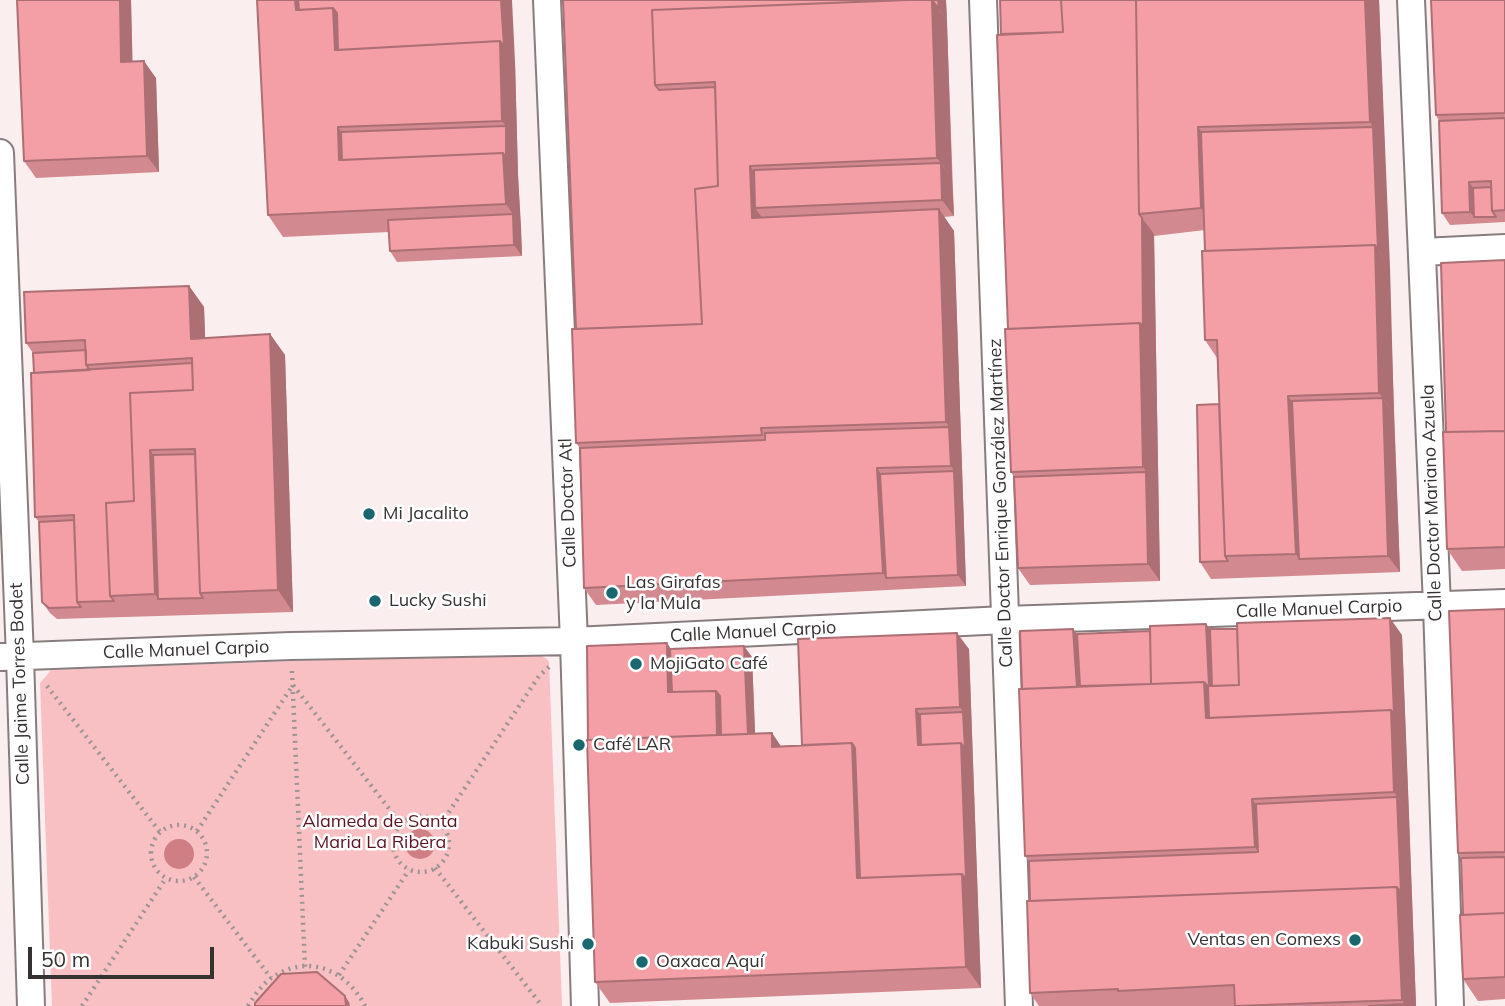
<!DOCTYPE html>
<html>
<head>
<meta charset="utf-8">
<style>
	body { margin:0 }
	#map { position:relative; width:1505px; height:1006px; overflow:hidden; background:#fbeeef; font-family:Mulish,sans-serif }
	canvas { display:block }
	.scale { position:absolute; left:28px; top:947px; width:186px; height:32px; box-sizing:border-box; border:4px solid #373232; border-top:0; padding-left:9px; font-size:21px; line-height:24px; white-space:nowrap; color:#373232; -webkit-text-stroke:5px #fff; paint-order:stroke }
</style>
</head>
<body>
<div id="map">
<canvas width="1505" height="1006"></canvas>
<div class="scale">50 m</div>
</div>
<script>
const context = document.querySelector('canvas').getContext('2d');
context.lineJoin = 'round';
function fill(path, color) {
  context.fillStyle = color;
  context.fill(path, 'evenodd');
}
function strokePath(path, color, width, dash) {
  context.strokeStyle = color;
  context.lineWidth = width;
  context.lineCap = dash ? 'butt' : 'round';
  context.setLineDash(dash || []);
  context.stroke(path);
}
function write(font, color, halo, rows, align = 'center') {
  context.font = font + ' Mulish,sans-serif';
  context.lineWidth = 5;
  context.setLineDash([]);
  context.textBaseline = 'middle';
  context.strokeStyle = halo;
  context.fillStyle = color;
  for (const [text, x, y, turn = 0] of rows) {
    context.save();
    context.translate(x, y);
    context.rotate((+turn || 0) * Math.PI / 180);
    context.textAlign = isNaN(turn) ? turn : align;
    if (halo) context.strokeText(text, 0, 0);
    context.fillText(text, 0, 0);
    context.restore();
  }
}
const green = new Path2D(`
	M535,652L547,659L549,662L562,1006H52L40,683L51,670Z`);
const water = new Path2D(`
	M405 844a15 15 0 1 1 30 0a15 15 0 1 1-30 0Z
	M164 854a15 15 0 1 1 30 0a15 15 0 1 1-30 0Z`);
const path = new Path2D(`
	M292,671L305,967
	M47,686L160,832
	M393 844a28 28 0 1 1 56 0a28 28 0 1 1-56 0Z
	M441,824L539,676L549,667
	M151 853a28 28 0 1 1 56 0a28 28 0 1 1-56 0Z
	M197,831L293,685L401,824
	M435,868L542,1006
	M194,877L271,978
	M339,975L409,870
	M82,1006L166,878
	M248,1006C255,995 262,984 273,977C309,953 347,971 365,1006`);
const minor = new Path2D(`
	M547,0L574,641L585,1006
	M983,0L1019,1006
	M1411,0L1437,605L1450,1006
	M0,153L20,657L31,1006
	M1422,252L1505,248
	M0,657L291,646L574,641L1005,620L1505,603`);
const wall = new Path2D(`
	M17,0H131L132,62L156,78L159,172L36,178L24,161Z
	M257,0L515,62L518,175L522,256L397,262L390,251L389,232L283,237L268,215Z
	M563,0H946L954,216L944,217L954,231L966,586L596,605L584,588L580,448L576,443V329Z
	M1000,0H1379L1400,572L1211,579L1200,562L1219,404L1217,358L1205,340V230L1154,236V234L1160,581L1030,585L1018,568L1014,477L1011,472Z
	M1505,0V222L1450,225L1442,213L1439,121L1436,115Z
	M1505,260V569L1462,571L1447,549Z
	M189,286L204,307L205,338L270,334L285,355L293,612L57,619L50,613L42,602L39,522L35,517L33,353L26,343Z
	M1505,609V999L1478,1001L1463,979V915L1461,858L1458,853Z
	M1206,624L1210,629L1402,635L1416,1006H1039L1030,993V901L1029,861L1025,856L1022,689L1073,629L1077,634L1150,631Z
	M667,643L670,649L752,657L755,734L772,733L780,746L802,745L969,649L981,988L610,1003L595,982L588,740Z`);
const shadedWall = new Path2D(`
	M120,0H131L133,79L121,62Z
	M295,0H309L310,14L296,10Z
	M501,0H512L515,62L518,175L521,226L506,204L503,153L506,126L502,121L500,41Z
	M932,0L947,21L952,179L937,158Z
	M938,0H946L947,21L939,9Z
	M1365,0H1379L1390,267L1378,250L1373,127L1370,122Z
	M333,8L348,30L349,54L335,50Z
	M144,61L156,78L159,172L147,156Z
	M338,127L353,148V164L339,160Z
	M1198,127L1213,148L1216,229L1201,208Z
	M941,163L952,179L954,216L942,200Z
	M750,166L765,187L755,208L767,224L752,218Z
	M1469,182L1477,193L1474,217L1470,212Z
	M939,209L954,231L966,586L958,575L954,471L951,466L949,427L946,422Z
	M513,214L521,226L522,256L514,245Z
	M1142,218L1154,234L1160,581L1148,564L1146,472L1143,467L1140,323Z
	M1375,245L1390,267L1394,415L1379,393Z
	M189,286L204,307L206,360L191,339Z
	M270,334L285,355L293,612L278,590Z
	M1288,396L1303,418L1299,559L1296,554Z
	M1383,398L1394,415L1400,572L1388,556Z
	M150,450L165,472L158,599L155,594Z
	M877,468L888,485L886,578L883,573Z
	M1390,618L1402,635L1409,814L1394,792L1391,710Z
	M1206,624L1218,641L1220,691L1209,686Z
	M1073,629L1085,646L1088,697L1077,692Z
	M957,633L969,649L981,988L966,967L962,874L961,743L963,712L960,707Z
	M667,643L678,660L680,697L668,692Z
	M744,646L752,657L756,756L748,745Z
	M1204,682L1219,703L1220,723L1206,718Z
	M716,691L728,707L729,745L718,740Z
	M916,709L928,725L929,750L918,745Z
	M772,733L787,755L772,747Z
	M852,743L867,764L871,883L857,878Z
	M1397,797L1409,814L1416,1006H1406L1402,1000L1397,887Z
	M1252,799L1267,821L1270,868L1255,847Z
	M345,996L349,1002L350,1006H346Z`);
const building = new Path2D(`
	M17,0H120L121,62L144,61L147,156L24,161Z
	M257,0H295L296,10L333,8L335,50L500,41L502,121L338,127L339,160L503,153L506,204L268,215Z
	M298,0H501L504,46L500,41L338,50L337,13L333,8L299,10Z
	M563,0H880V1L652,10L655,85L659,90L715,87L718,186L695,189L702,324L576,329Z
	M908,0H932L937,158L750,166L752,218L939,209L946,422L761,428L762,435L576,443L572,329L702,324L695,189L718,186L715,82L655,85L652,10Z
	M932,0H938L939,9Z
	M1000,0H1061L1063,32L1001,34Z
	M1061,0H1136L1139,214L1142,218L1143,327L1140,323L1008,329L997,35L1063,32Z
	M1136,0H1365L1370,122L1198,127L1201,208L1139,214Z
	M1431,0H1505V113L1436,115Z
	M1505,118V210L1492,211L1491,181L1469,182L1470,212L1442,213L1439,121Z
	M506,126V158L503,153L342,160L341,132Z
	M1373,127L1378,250L1375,245L1205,251L1201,132Z
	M941,163L942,200L755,208L754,170Z
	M1491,187L1492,211L1496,217H1474L1473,188Z
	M513,214L514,245L390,251L388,220Z
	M1375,245L1379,393L1288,396L1296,554L1225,556L1217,340H1205L1202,251Z
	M1505,260V431L1446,432L1441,263Z
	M189,286L191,339L270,334L278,590L200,593L195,449L150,450L155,594L110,596L106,503L134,501L130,393L193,390L192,358L86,365L85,340L26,343L24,292Z
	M1140,323L1143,467L1011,472L1005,329Z
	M86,350V365L90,370L34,373L33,353Z
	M192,363L193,390L130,393L134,501L106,503L110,596L114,601L77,602L74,515L35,517L31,373Z
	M1383,398L1388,556L1299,559L1292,401Z
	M1219,404L1225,556L1228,561L1200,562L1197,405Z
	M949,427L951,466L877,468L883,573L584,588L580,448L765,440V433Z
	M1505,431V547L1447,549L1443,432Z
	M195,454L200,593L203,598L158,599L153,455Z
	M954,471L958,575L886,578L880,474Z
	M1146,472L1148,564L1018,568L1014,477Z
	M74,520L77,602L81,607L49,608L42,602L39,522Z
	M1505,609V852L1458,853L1449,611Z
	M1390,618L1394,715L1391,710L1209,718L1208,686L1204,682L1151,684L1150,626L1206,624L1209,686L1239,685L1237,623Z
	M1073,629L1077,687L1022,689L1020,631Z
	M1210,629H1237L1239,685L1212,686Z
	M1150,631L1151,684L1080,686L1077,634Z
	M957,633L960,707L916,709L918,745L961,743L966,879L962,874L860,878L855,748L852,743L802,745L798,639Z
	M667,643L668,692L716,691L717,735L588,740L587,646Z
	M744,646L748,734L721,735L720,696L716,691L672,692L670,649Z
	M1204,682L1206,718L1391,710L1394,792L1252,799L1255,847L1025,856L1019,689Z
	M963,712L965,749L961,743L921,745L920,714Z
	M772,733V747L852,743L857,878L962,874L966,967L595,982L587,740Z
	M1397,797L1401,892L1397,887L1030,901L1029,861L1258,852L1256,804Z
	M1505,857V913L1463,915L1461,858Z
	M1397,887L1402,1000L1235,1006L1234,985L1118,991V989L1030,993L1027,901Z
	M1505,913V977L1463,979L1460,915Z
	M317,972L345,996L346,1006H255V1003L281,974Z
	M1405,1004V1006H1369Z`);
const markers = [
	[369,514,7,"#1b6770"],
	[612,593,7,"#1b6770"],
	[375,601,7,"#1b6770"],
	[636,664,7,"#1b6770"],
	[579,745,7,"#1b6770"],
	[1355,940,7,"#1b6770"],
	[588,944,7,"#1b6770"],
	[642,962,7,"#1b6770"]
];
const streetNames = [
	["Calle Doctor Atl",568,503,-92],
	["Calle Doctor Enrique González Martínez",1001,503,-92],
	["Calle Doctor Mariano Azuela",1432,503,-92],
	["Calle Manuel Carpio",1319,609,-2],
	["Calle Manuel Carpio",753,632,-3],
	["Calle Manuel Carpio",186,650,-2],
	["Calle Jaime Torres Bodet",20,684,-92]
];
const poiNames = [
	["Mi Jacalito",383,514],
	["Las Girafas",626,583],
	["y la Mula",626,604],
	["Lucky Sushi",389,601],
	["MojiGato Café",650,664],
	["Café LAR",593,745],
	["Ventas en Comexs",1341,940,"right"],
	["Kabuki Sushi",574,944,"right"],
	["Oaxaca Aquí",656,962]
];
const parkNames = [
	["Alameda de Santa",380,822],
	["Maria La Ribera",380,843]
];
fill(green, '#f8c0c3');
fill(water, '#cf7e84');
strokePath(minor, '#887d7e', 30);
strokePath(path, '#9d9394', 4.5, [2, 5]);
strokePath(minor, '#fff', 26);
fill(wall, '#d2898f');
fill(shadedWall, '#ab6f74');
fill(building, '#f49fa6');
strokePath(building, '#ab6f74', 2);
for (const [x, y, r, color] of markers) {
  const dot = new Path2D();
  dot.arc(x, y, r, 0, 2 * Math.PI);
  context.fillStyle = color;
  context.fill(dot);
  strokePath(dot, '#fff', 2.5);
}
write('18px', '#373232', '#fff', streetNames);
write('18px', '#373232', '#fff', poiNames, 'left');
write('18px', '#5c1321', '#fff', parkNames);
</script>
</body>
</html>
